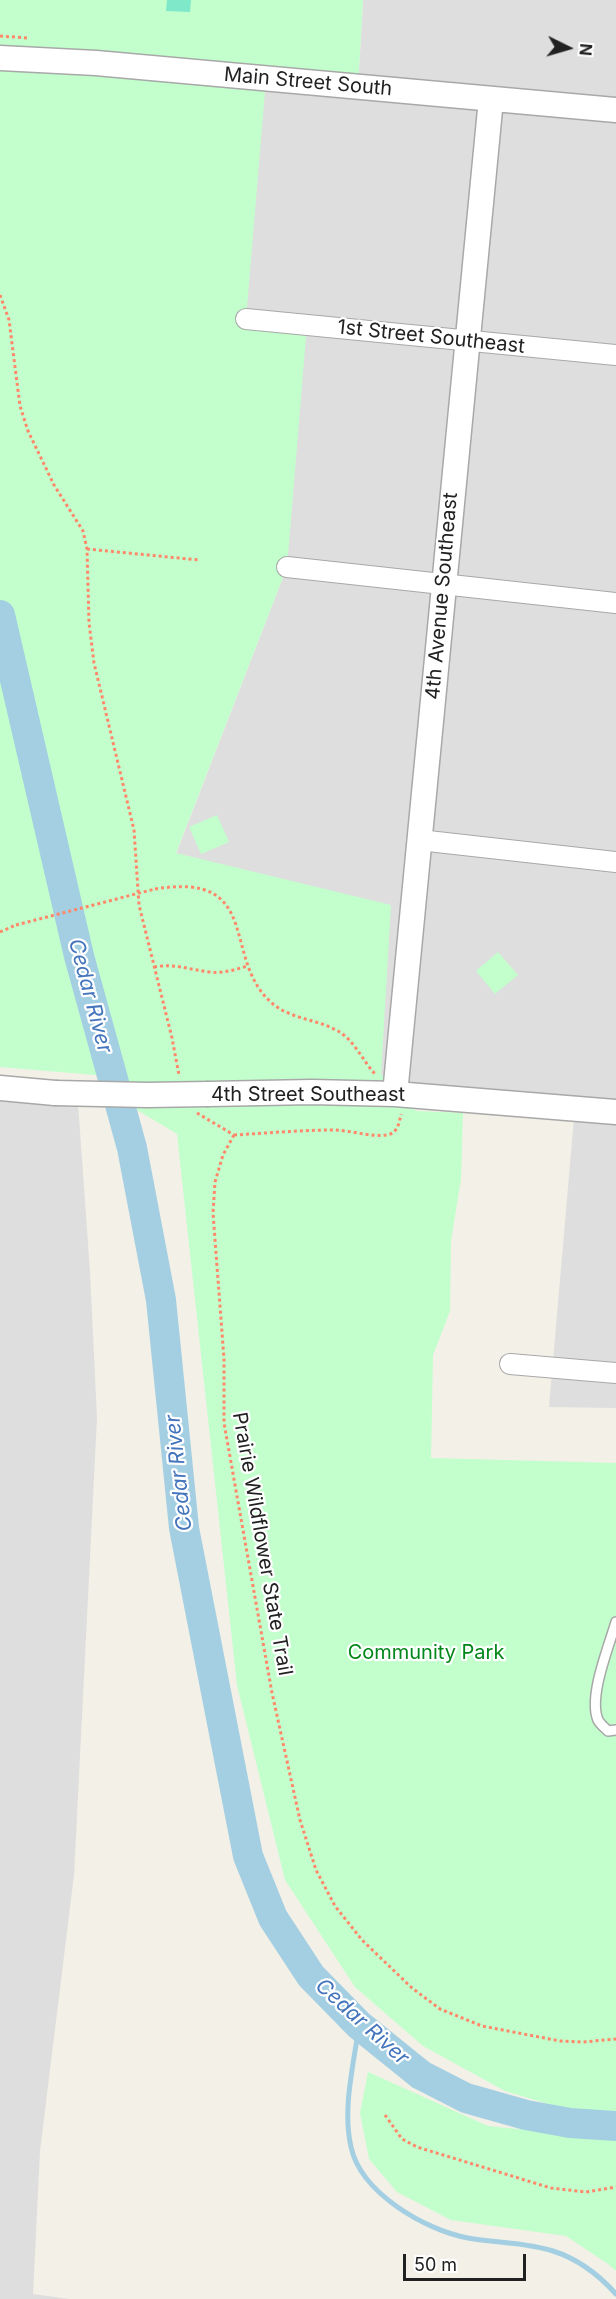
<!DOCTYPE html>
<html>
<head>
<meta charset="utf-8">
<style>
	body { margin:0 }
	#map { position:relative; width:616px; height:2299px; overflow:hidden; background:#f2f0e7; font-family:Inter,sans-serif }
	canvas { display:block }
	.north { position:absolute; left:538px; top:18px; width:60px; height:60px; -webkit-text-stroke:4px #fff; paint-order:stroke; rotate:95deg; font-size:16px; font-weight:700; line-height:24px; text-align:center; color:#212121 }
	.north::after { content:''; display:block; margin:auto; width:21px; height:27px; background:#212121; clip-path:polygon(50% 0,100% 100%,50% 72%,0 100%) }
	.scale { position:absolute; left:403px; top:2254px; width:123px; height:27px; box-sizing:border-box; border:3px solid #212121; border-top:0; padding-left:8px; font-size:18px; line-height:21px; white-space:nowrap; color:#212121; -webkit-text-stroke:4px #fff; paint-order:stroke }
</style>
</head>
<body>
<div id="map">
<canvas width="616" height="2299"></canvas>
<div class="north">N</div>
<div class="scale">50 m</div>
</div>
<script>
const context = document.querySelector('canvas').getContext('2d');
context.lineJoin = 'round';
function fill(path, color) {
  context.fillStyle = color;
  context.fill(path, 'evenodd');
}
function strokePath(path, color, width, dash) {
  context.strokeStyle = color;
  context.lineWidth = width;
  context.lineCap = dash ? 'butt' : 'round';
  context.setLineDash(dash || []);
  context.stroke(path);
}
function write(font, color, halo, rows, align = 'center') {
  context.font = font + ' Inter,sans-serif';
  context.lineWidth = 4.5;
  context.setLineDash([]);
  context.textBaseline = 'middle';
  context.strokeStyle = halo;
  context.fillStyle = color;
  for (const [text, x, y, turn = 0] of rows) {
    context.save();
    context.translate(x, y);
    context.rotate((+turn || 0) * Math.PI / 180);
    context.textAlign = isNaN(turn) ? turn : align;
    if (halo) context.strokeText(text, 0, 0);
    context.fillText(text, 0, 0);
    context.restore();
  }
}
const residential = new Path2D(`
	M363,0H616V1408L549,1407L574,1118L377,1077L176,854L287,567L246,319L261,78L358,87Z
	M0,1096L78,1103L90,1272L97,1418L74,1875L40,2151L33,2294L69,2299H0Z`);
const park = new Path2D(`
	M0,0H363L358,87L266,79L246,319L307,325L287,567L176,853L391,905L381,1074L416,1111L463,1113L461,1179L451,1241L450,1311L433,1355L431,1458L616,1463V2113L568,2110L505,2091L423,2046L355,1987L285,1880L237,1685L177,1134L122,1101L119,1077L0,1067Z
	M217,815L229,842L201,854L189,827Z
	M498,952L518,975L495,994L476,971Z
	M368,2072L488,2126L616,2139V2271L608,2264L566,2236L451,2220L397,2192L369,2159L360,2113Z`);
const pitch = new Path2D(`
	M167,0H191L190,12L166,11Z`);
const stream = new Path2D(`
	M359,2025C354,2064 342,2108 351,2147C361,2193 425,2230 468,2238C496,2243 525,2242 553,2251C578,2259 599,2275 616,2294`);
const river = new Path2D(`
	M0,615L79,956L132,1148L161,1300L184,1528L248,1856L273,1918L311,1976L359,2025L421,2075L466,2098L526,2115L570,2123L616,2126`);
const path = new Path2D(`
	M0,36L28,38
	M0,295L9,320L20,406L28,431L54,485L83,531L87,549L89,623L94,663L134,830L139,905L172,1038L179,1075
	M87,549L199,560
	M155,889C265,871 220,960 273,1004C291,1019 316,1019 336,1030C354,1039 362,1060 375,1074
	M0,932L16,925
	M154,967C175,963 190,970 210,972C223,974 236,969 248,966
	M197,1113L234,1135
	M234,1135L223,1155L215,1182L213,1213L224,1359V1423L272,1693L300,1820L316,1870L335,1906L362,1940L412,1988L440,2009L482,2026L560,2041L583,2042L616,2039
	M234,1135C268,1133 302,1130 336,1130C352,1131 371,1137 387,1135C398,1133 399,1123 401,1114
	M385,2115L402,2139L417,2147L551,2188L586,2192L616,2187`);
const service = new Path2D(`
	M616,1622C609,1646 588,1697 598,1720C600,1724 605,1728 608,1731L616,1730`);
const minor = new Path2D(`
	M246,319L616,355
	M287,567L616,603
	M419,840L616,862
	M510,1364L616,1373`);
const tertiary = new Path2D(`
	M0,58L96,63L616,110
	M0,1088L55,1093
	M209,1094L312,1092L395,1094L616,1112
	M395,1094L491,99`);
const pathBridge = new Path2D(`
	M16,925L155,889`);
const tertiaryBridge = new Path2D(`
	M55,1093L147,1095L209,1094`);
const streetNames = [
	["Main Street South",308,82,5],
	["1st Street Southeast",431,337,6],
	["4th Avenue Southeast",442,596,-85],
	["4th Street Southeast",308,1095],
	["Prairie Wildflower State Trail",262,1544,80]
];
const parkNames = [
	["Community Park",426,1653]
];
const waterNames = [
	["Cedar River",90,996,75],
	["Cedar River",179,1473,-96],
	["Cedar River",362,2022,42]
];
fill(residential, '#dfdede');
fill(park, '#c2ffcc');
fill(pitch, '#7fe8c9');
strokePath(stream, '#a4cfe3', 5);
strokePath(river, '#a4cfe3', 30);
strokePath(service, '#a8a8a8', 12);
strokePath(minor, '#a8a8a8', 22);
strokePath(tertiary, '#a8a8a8', 27);
strokePath(path, '#ff886b', 3, [3, 3]);
strokePath(service, '#fff', 9);
strokePath(minor, '#fff', 20);
strokePath(tertiary, '#fff', 24);
strokePath(tertiaryBridge, '#a8a8a8', 27, []);
strokePath(pathBridge, '#ff886b', 3, [3, 3]);
strokePath(tertiaryBridge, '#fff', 24);
write('20px', '#212121', '#fff', streetNames);
write('20px', '#02871a', '#fff', parkNames);
write('italic 21px', '#4374bc', '#fff', waterNames);
</script>
</body>
</html>
